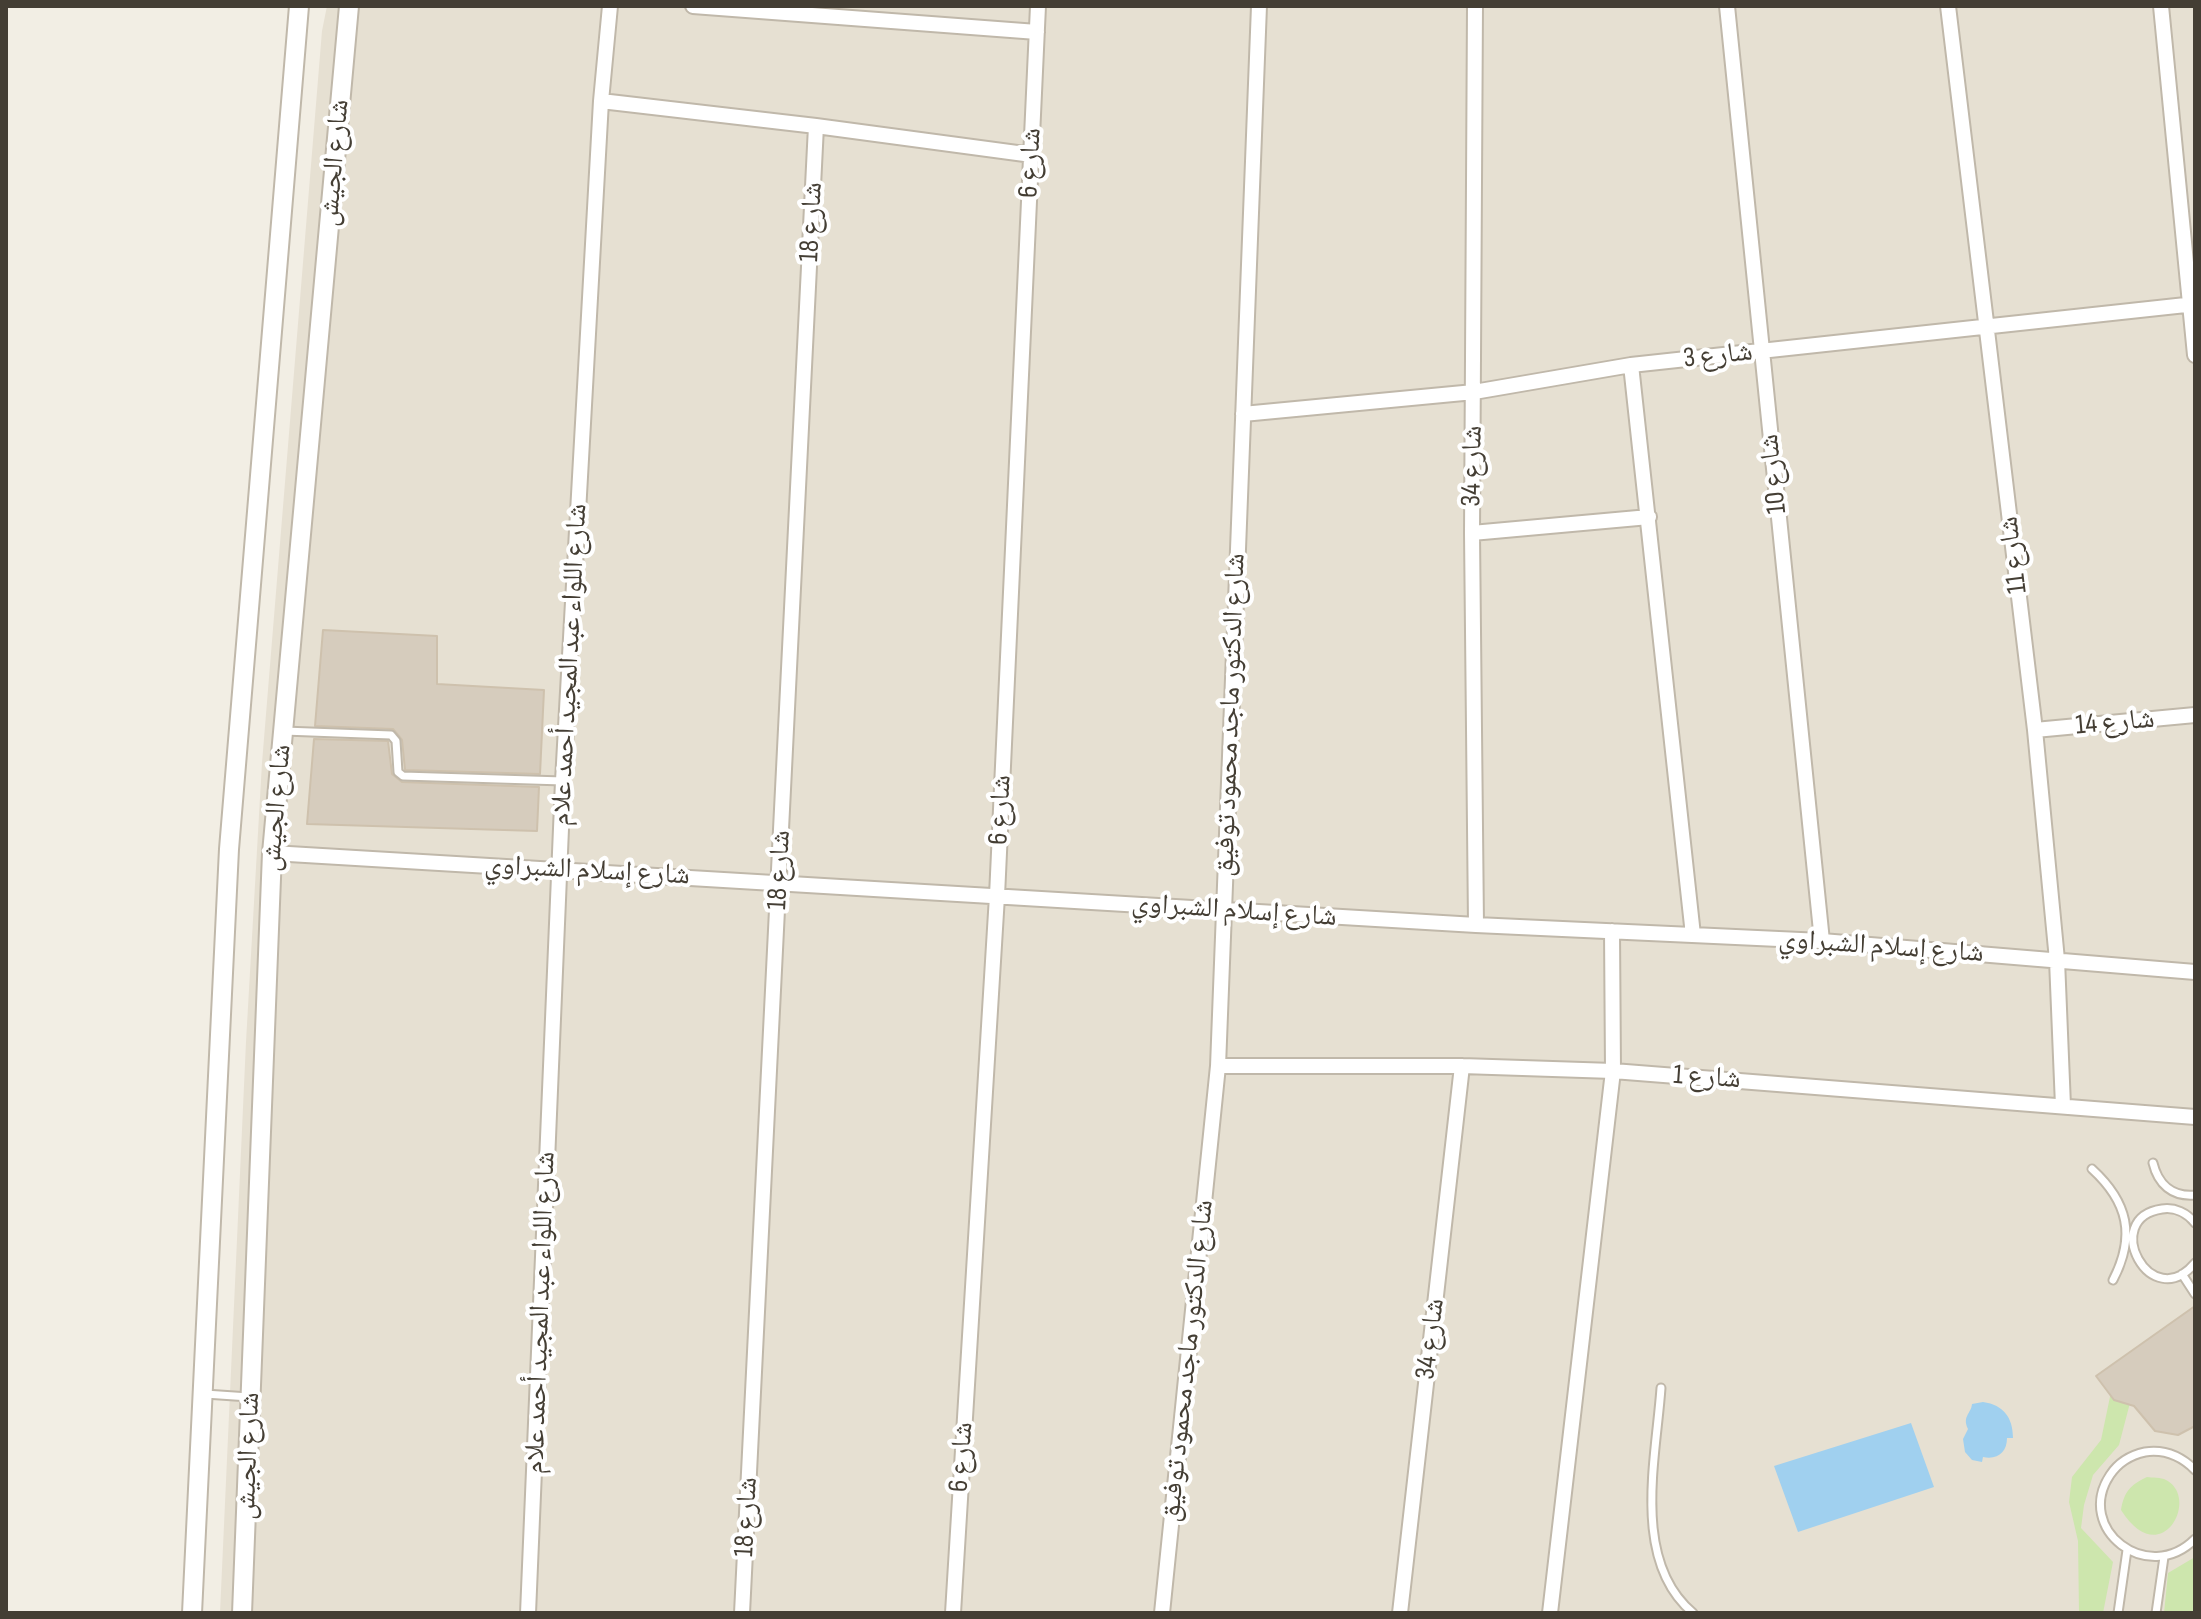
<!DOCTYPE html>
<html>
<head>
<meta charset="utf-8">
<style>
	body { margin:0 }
	#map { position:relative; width:2201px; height:1619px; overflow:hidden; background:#f2eee4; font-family:"Sofia Sans Condensed",sans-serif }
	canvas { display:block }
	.frame { position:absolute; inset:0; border:8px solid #443e34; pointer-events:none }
</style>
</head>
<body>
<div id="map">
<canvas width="2201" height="1619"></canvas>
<div class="frame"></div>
</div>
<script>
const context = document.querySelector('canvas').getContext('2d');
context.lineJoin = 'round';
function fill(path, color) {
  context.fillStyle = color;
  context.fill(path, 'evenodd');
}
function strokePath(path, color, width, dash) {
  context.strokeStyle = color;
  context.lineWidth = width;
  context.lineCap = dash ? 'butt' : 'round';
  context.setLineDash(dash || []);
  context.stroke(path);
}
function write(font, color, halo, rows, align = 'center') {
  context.font = font + ' "Sofia Sans Condensed","Noto Naskh Arabic",sans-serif';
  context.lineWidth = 8;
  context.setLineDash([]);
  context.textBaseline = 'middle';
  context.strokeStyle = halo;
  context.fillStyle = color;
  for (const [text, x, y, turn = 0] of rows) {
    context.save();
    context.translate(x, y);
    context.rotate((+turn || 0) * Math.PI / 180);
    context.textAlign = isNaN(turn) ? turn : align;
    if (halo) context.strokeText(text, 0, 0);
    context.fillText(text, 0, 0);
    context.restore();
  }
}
const residential = new Path2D(`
	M327,6H2195V1613H220L246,1042L262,763L322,31Z`);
const green = new Path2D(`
	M2111,1392L2131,1399L2119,1445L2093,1475L2084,1505L2081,1528L2113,1562L2103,1613H2079L2078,1541L2069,1502L2072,1477L2101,1440Z
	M2147,1477C2152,1478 2161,1477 2166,1480C2201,1498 2161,1573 2121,1510C2124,1492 2130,1485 2147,1477Z
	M2195,1557V1613H2164L2168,1573Z`);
const water = new Path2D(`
	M1983,1402C2004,1405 2013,1418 2013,1438H2007C2007,1452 1998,1460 1983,1457L1982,1462L1972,1460L1965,1452L1963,1439L1968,1429C1962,1416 1971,1414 1972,1404Z
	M1911,1423L1934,1487L1798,1532L1774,1466Z`);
const building = new Path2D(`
	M323,630L437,636V684L544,690L540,774L405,770L402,740L393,729L315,726Z
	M314,739L388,741L392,774L402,782L539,787L537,831L307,824Z
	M2195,1306V1426L2178,1435L2155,1431L2134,1406L2114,1400L2096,1376Z`);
const service = new Path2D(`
	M284,731L391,735L396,741L398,772L403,776L563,781
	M2153,1163C2158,1184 2172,1197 2195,1195
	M2092,1169C2128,1202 2136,1236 2113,1280
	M2195,1223C2187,1213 2175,1207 2162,1209C2099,1218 2151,1316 2195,1263
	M2182,1274L2195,1294
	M1661,1388C1656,1459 1631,1561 1693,1613
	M205,1394L249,1397
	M2195,1470C2182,1457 2165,1449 2145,1452C2131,1455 2118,1463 2110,1475C2074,1529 2148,1586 2195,1539
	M2118,1613L2127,1550
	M2156,1613L2164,1557`);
const minor = new Path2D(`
	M693,6L1037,32
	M1475,6L1472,533L1476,925
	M1727,6L1822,941
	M1948,6L2035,730L2057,960L2063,1106
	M2161,6L2195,355
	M601,101L816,126L1032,155
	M1631,365L1693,935
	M1243,414L1474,392L1631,365L2195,304
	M1472,533L1649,517
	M2035,730L2195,715
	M272,853L1476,925L1822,941L2195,972
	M1218,1066H1462L1613,1071L2195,1117
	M528,1613L563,781L601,101L610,6
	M742,1613L816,126
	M953,1613L997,896L1038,6
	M1162,1613L1218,1066L1259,6
	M1400,1613L1462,1066
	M1550,1613L1613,1071L1612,931`);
const tertiary = new Path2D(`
	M192,1613L229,849L299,6
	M242,1613L272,853L349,6`);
const streetNames = [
	["شارع الجيش",335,163,-85],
	["شارع 6",1031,163,-87],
	["شارع 18",812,222,-87],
	["شارع 3",1718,356,-6],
	["شارع 34",1473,466,-89],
	["شارع 10",1774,474,-96],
	["شارع 11",2014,555,-97],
	["شارع اللواء عبد المجيد أحمد علام",570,665,-87],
	["شارع الدكتور ماجد محمود توفيق",1231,715,-88],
	["شارع 14",2115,723,-5],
	["شارع الجيش",277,808,-85],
	["شارع 6",1001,810,-87],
	["شارع 18",780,870,-87],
	["شارع إسلام الشبراوي",587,871,3],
	["شارع إسلام الشبراوي",1234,911,4],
	["شارع إسلام الشبراوي",1881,947,4],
	["شارع 1",1707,1078,4],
	["شارع اللواء عبد المجيد أحمد علام",541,1313,-88],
	["شارع 34",1431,1339,-83],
	["شارع الدكتور ماجد محمود توفيق",1188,1361,-84],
	["شارع الجيش",249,1456,-88],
	["شارع 6",962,1457,-86],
	["شارع 18",747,1517,-87]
];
fill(residential, '#e6e0d2');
fill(green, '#cde6ad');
fill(water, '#a0d0ef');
fill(building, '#d6ccbd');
strokePath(building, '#cec1ad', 2);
strokePath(service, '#c0b8aa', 11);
strokePath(minor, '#c0b8aa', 18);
strokePath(tertiary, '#c0b8aa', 22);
strokePath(service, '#fff', 7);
strokePath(minor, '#fff', 14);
strokePath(tertiary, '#fff', 18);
write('28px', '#443e34', '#fff', streetNames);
</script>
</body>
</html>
